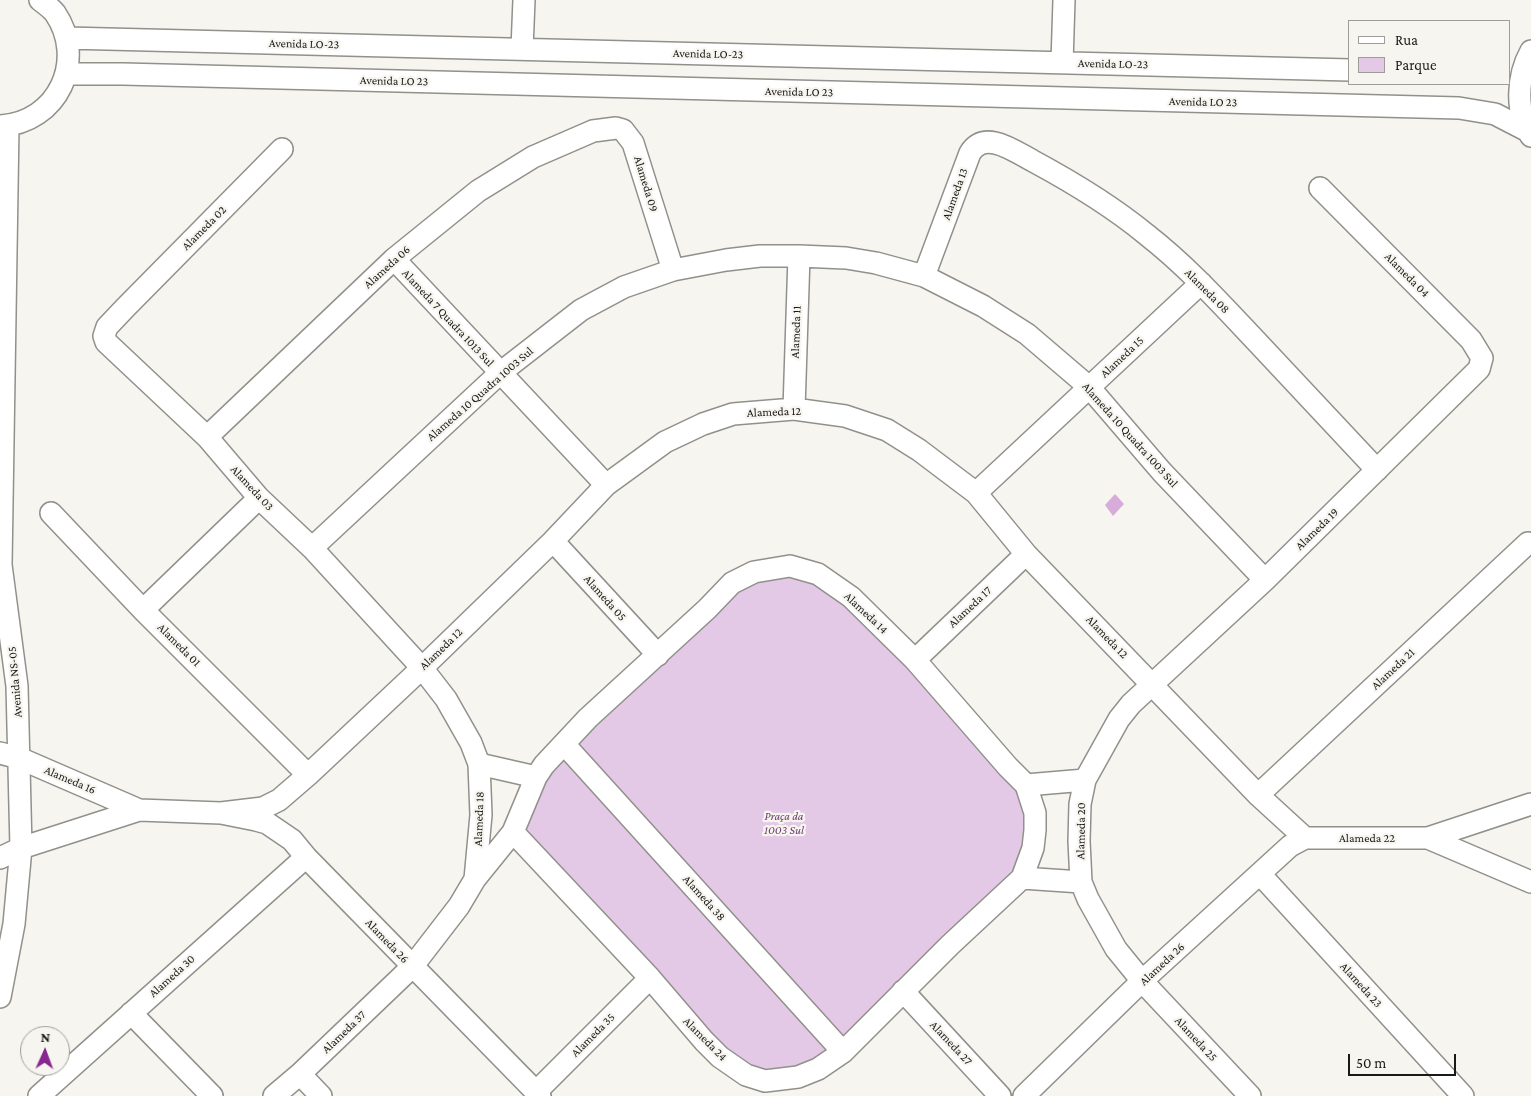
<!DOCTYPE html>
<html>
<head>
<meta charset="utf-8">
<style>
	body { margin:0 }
	#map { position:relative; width:1531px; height:1096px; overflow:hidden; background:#f7f5ef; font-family:"Crimson Pro",serif }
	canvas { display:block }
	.legend { position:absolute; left:1348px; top:20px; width:162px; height:65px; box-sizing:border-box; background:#f7f5ef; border:1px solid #9f9d99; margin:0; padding:6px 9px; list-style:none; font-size:15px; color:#1a1917 }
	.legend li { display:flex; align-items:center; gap:10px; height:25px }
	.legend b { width:25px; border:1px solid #9f9d99 }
	.north { position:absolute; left:20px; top:1026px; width:50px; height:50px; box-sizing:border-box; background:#f7f5ef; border:1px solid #9f9d99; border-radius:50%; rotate:2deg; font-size:14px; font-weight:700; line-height:20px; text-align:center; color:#1a1917 }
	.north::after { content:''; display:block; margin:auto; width:18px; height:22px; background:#882791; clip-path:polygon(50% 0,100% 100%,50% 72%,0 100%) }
	.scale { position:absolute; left:1348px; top:1054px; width:108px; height:22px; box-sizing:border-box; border:2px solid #1a1917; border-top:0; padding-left:6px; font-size:15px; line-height:18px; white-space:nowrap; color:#1a1917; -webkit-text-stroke:4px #f7f5ef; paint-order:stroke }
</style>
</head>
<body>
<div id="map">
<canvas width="1531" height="1096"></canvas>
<ul class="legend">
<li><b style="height:6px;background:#fff"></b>Rua</li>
<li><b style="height:14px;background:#e4c9e6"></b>Parque</li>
</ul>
<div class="north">N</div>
<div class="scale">50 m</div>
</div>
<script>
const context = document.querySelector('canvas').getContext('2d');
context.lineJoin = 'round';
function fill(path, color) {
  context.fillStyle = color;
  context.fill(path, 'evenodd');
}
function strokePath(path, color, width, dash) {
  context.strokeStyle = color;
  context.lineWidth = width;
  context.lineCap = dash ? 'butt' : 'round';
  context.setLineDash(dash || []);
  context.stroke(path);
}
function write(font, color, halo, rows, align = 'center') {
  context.font = font + ' "Crimson Pro",serif';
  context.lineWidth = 4.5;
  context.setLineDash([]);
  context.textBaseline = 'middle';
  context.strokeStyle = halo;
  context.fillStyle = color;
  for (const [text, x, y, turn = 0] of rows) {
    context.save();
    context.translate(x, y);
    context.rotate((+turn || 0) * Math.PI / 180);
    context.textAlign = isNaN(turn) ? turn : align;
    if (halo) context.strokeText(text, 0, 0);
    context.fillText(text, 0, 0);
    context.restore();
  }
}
const green = new Path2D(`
	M764,570L851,594L1027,787L1022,878L834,1058L765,1081L704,1041L513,832L536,777L588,718Z`);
const water = new Path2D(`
	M1115,494L1124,504L1113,516L1105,505Z`);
const minor = new Path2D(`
	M67,38L1350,70
	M522,49L524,0
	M1062,63L1064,0
	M67,74H123L1459,108L1495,114L1526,130
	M0,126C58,123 87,60 55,13C51,8 45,4 40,0
	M1531,136C1515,112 1517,76 1531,51
	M394,259L606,485
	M924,276L970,153C985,129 1014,151 1033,161C1072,182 1112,206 1147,235C1188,267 1223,306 1258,343C1298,386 1338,428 1377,470
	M794,409L799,256
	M207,437L394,259L478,191L533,157L593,131L616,128L623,130L633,143L673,270
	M976,493L1201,283
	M51,513L143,610L308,775
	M553,541L658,655
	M312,548L500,373L581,310L624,287L673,270L726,260L760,256H799L846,258L876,263L924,276L983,306L1027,334L1089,387L1162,472L1265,580
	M143,610L259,498
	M915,660L1026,554
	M564,744L843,1052
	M0,753L19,758L139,810
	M479,764L536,777
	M1026,785L1085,780
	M1258,795L1528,543
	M221,813L263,808L279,800L308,775L422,668L553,541L606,485L665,442L703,424L733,414L794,409L845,416L887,430L919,450L976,493L1026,554L1258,795L1305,838
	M1428,838L1531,882
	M0,858L21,848L139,810L221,813L256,820L267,823L292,840L306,857L540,1096
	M1260,874L1463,1096
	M1022,878L1081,882
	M475,879L513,832L536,777L544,765L588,718L707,609L732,583L754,572L790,566L818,574L851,597L915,660L1008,767L1026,785L1035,813V830L1033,848L1022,878L950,945L843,1052L818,1069L798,1077L765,1081L746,1075L720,1057L704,1041L650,978L513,832
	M903,991L1000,1096
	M0,997L14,924L21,848L17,686L1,565L8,126
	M131,1013L212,1096
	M300,1074L321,1096
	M536,1092L650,978
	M39,1096L306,857
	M274,1096L300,1074L412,967L459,906L475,879L481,815L479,764L471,743L446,699L422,668L312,548L259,498L207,437L106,342L104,336L107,327L125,308L282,149
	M1024,1096L1142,981L1290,846L1305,838H1428L1531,804
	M1250,1096L1142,981L1116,949L1088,899L1081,882L1079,841L1080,804L1085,780L1119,719L1131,704L1265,580L1479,369L1482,358L1471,340L1320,188`);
const streetNames = [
	["Avenida LO-23",304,44,1],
	["Avenida LO-23",708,54,1],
	["Avenida LO-23",1113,64,1],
	["Avenida LO 23",394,81,1],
	["Avenida LO 23",799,92,1],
	["Avenida LO 23",1203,102,1],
	["Alameda 09",646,184,73],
	["Alameda 13",955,194,-70],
	["Alameda 02",204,228,-45],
	["Alameda 06",387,267,-42],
	["Alameda 04",1407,275,45],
	["Alameda 08",1207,291,45],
	["Alameda 7 Quadra 1013 Sul",448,318,47],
	["Alameda 11",796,332,-88],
	["Alameda 15",1122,357,-43],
	["Alameda 10 Quadra 1003 Sul",480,394,-41],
	["Alameda 12",774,412,-2],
	["Alameda 10 Quadra 1003 Sul",1130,435,48],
	["Alameda 03",252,488,47],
	["Alameda 19",1317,529,-44],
	["Alameda 05",605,598,48],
	["Alameda 17",970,607,-43],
	["Alameda 14",866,613,43],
	["Alameda 12",1107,637,46],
	["Alameda 01",179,645,45],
	["Alameda 12",441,649,-44],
	["Alameda 21",1393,669,-43],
	["Avenida NS-05",15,682,-95],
	["Alameda 16",70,780,23],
	["Alameda 18",479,819,-88],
	["Alameda 20",1081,831,-89],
	["Alameda 22",1367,838],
	["Alameda 38",704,898,48],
	["Alameda 26",387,941,46],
	["Alameda 26",1162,964,-43],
	["Alameda 30",172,976,-42],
	["Alameda 23",1361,985,48],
	["Alameda 37",344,1032,-44],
	["Alameda 35",593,1035,-45],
	["Alameda 24",705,1039,45],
	["Alameda 25",1196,1039,47],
	["Alameda 27",951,1043,47]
];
const parkNames = [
	["Praça da",784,816],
	["1003 Sul",784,830]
];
fill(green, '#e4c9e6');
fill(water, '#d7abda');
strokePath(minor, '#91908b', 24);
strokePath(minor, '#fff', 21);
write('12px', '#1a1917', '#f7f5ef', streetNames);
write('italic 12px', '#6e3973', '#f7f5ef', parkNames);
</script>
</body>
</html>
